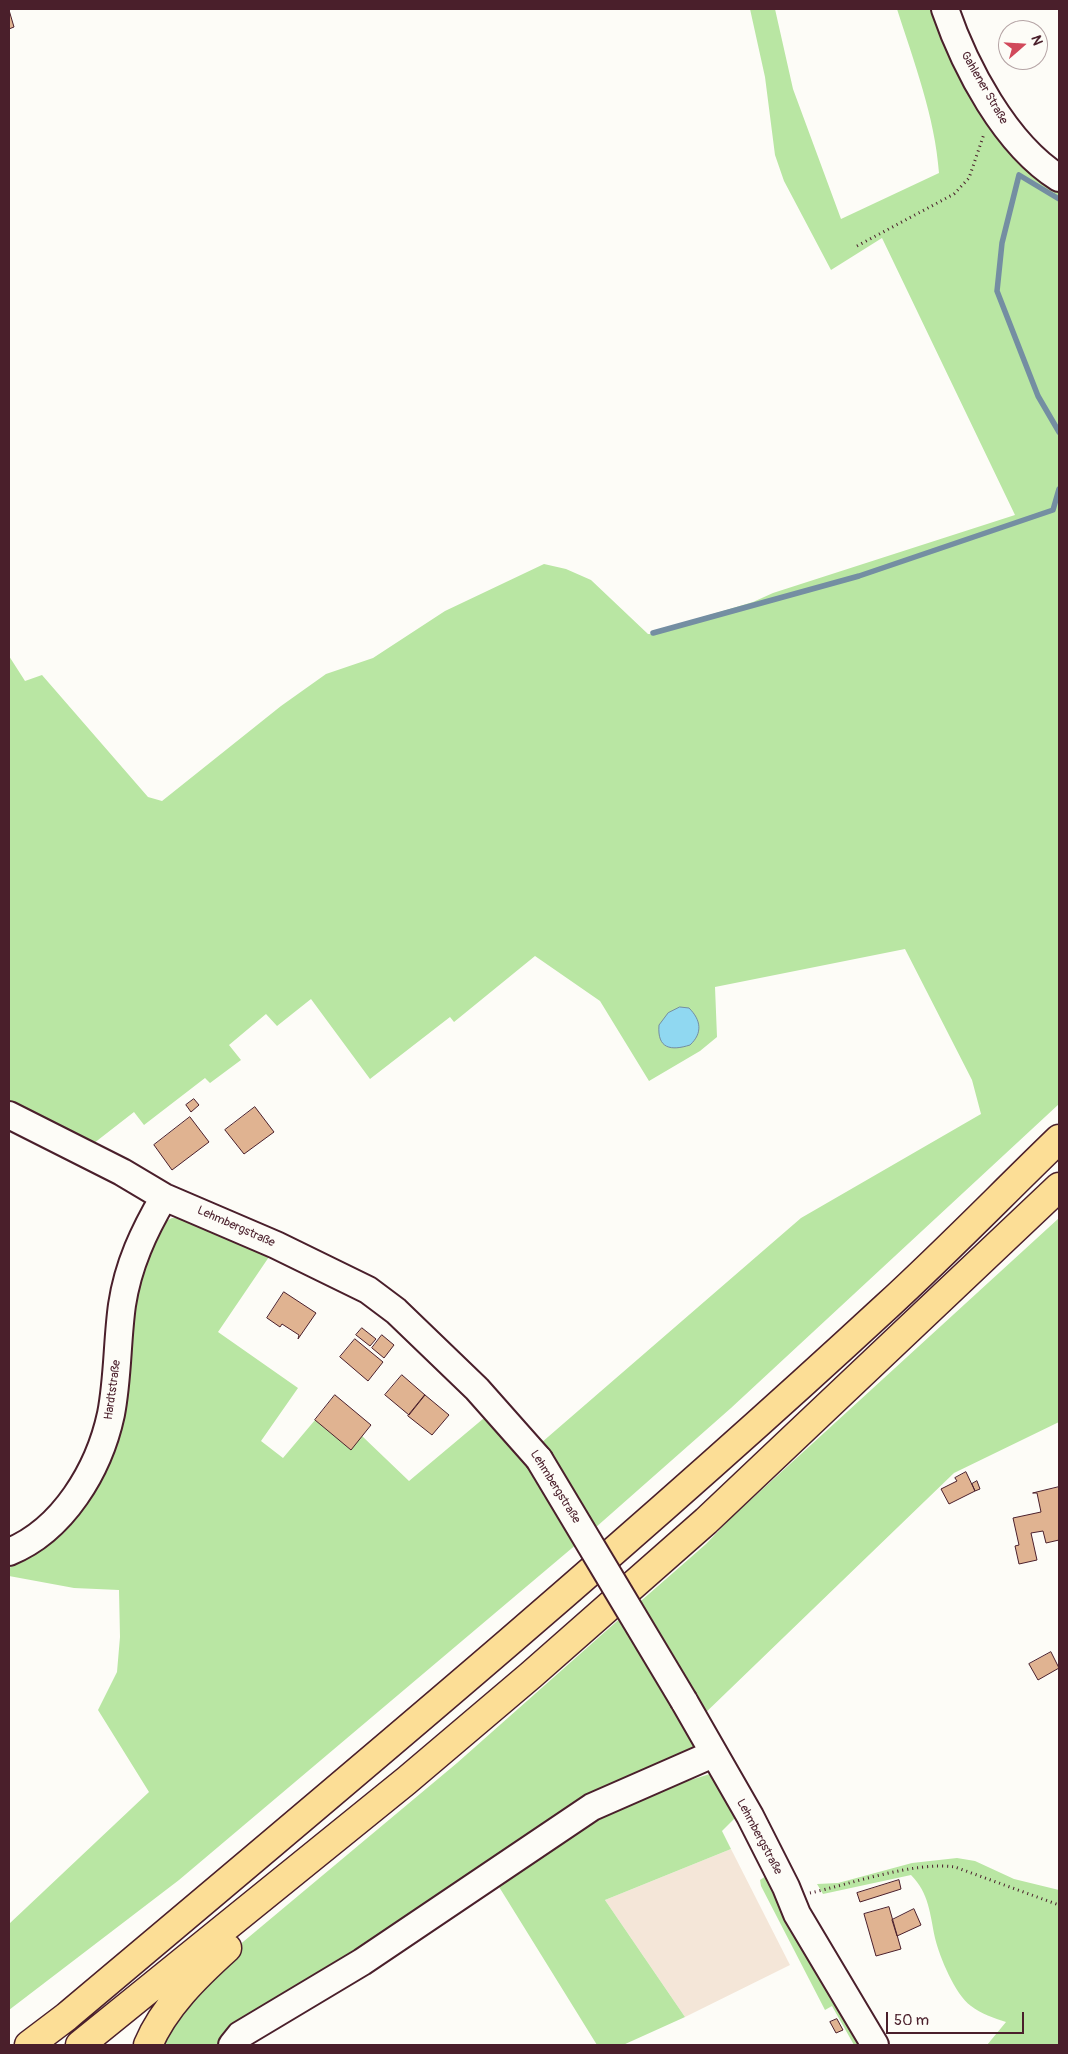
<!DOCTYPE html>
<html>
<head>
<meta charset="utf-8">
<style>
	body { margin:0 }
	#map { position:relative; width:1068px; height:2054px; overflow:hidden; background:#fdfcf7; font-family:Pangolin,sans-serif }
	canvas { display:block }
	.frame { position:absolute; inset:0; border:10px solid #4a1f2b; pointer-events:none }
	.north { position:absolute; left:998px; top:20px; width:50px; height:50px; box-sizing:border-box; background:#fdfcf7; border:1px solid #b5a4a5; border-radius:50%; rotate:71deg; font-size:14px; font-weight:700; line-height:20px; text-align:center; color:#4a1f2b }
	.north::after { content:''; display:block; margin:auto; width:18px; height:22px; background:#d1495b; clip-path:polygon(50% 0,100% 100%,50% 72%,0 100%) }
	.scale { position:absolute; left:886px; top:2012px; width:138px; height:22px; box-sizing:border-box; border:2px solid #4a1f2b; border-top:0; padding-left:6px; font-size:15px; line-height:18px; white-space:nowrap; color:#4a1f2b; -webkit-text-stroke:4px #fdfcf7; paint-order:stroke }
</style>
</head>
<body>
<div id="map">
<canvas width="1068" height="2054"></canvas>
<div class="frame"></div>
<div class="north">N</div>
<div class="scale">50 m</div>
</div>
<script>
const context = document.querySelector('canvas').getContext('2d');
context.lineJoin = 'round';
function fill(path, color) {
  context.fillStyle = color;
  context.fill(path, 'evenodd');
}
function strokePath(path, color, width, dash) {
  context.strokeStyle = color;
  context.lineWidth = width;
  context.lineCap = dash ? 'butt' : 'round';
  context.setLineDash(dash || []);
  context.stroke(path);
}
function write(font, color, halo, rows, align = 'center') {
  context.font = font + ' Pangolin,sans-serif';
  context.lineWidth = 4;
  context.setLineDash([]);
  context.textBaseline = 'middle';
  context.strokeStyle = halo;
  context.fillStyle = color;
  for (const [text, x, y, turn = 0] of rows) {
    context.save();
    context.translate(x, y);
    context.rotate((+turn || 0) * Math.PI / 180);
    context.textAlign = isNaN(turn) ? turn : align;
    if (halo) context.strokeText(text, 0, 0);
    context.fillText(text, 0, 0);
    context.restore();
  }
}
const built = new Path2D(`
	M731,1849L790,1965L685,2017L605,1900Z`);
const green = new Path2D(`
	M750,9H775L793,89L841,219L939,173C935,117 914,62 897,9H935L1059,185V1104L731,1408L578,1543L179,1880L9,2010V1924L149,1792L98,1710L117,1672L120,1637L119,1590L74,1588L9,1576V1568L36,1554L64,1533L95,1483L131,1288L160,1224L172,1218L191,1217L273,1251L218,1332L298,1388L261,1441L283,1458L315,1420L351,1449L362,1436L409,1481L490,1413L524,1424L541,1443L801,1218L981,1114L972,1080L905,949L715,987L717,1037L700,1051L649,1081L600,1001L535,956L454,1022L450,1017L370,1079L311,999L277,1026L266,1014L229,1045L241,1060L210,1083L205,1078L144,1125L134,1112L89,1147L9,1108V656L25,681L42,675L148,797L162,801L281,706L326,674L373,658L445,611L544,564L566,569L591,580L648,634H652V632L753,602L773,593L1015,515L882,238L831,270L784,181L775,155L765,77Z
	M1059,1218V1422L954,1473L700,1718L634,1607L706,1544L731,1518Z
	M624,1615L676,1709C680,1724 697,1737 693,1752L225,2045H155L219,1962L457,1763Z
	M713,1773L738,1815L722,1831L731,1849L605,1900L685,2017L623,2045H597L496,1882L595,1810Z
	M957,1858L975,1861L1014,1879L1059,1890V2045H987L1006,2022C994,2018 981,2014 971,2006C955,1994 940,1958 935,1938C930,1914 929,1893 911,1875L823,1894L817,1884L838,1883L912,1863Z
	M766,1876L867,2045H854L832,2006L825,2010L761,1886L760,1880Z`);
const water = new Path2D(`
	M680,1007L689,1008C701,1020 703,1033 690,1045C671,1051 657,1049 659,1025L668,1013Z`);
const stream = new Path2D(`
	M1059,199L1019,175L1002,243L997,291L1038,396L1059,432
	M653,633L859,576L1053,510L1059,489`);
const building = new Path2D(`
	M9,10L14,27L9,29Z
	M194,1099L199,1105L191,1112L186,1105Z
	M255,1107L274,1132L244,1154L225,1130Z
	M190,1117L209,1142L172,1170L154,1145Z
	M284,1292L316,1313L298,1339L299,1335L282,1324L280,1327L267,1318Z
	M362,1328L376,1339L370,1346L356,1335Z
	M382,1335L394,1345L384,1358L372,1348Z
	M355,1339L383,1362L368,1381L340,1357Z
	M402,1375L425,1395L409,1415L385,1395Z
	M335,1395L371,1425L351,1450L315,1420Z
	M425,1395L449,1415L432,1435L408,1416Z
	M966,1472L975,1491L949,1504L941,1489L957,1481L955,1478Z
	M977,1481L980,1489L975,1491L972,1484Z
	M1059,1487V1540L1046,1543L1043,1531L1031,1533L1037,1560L1019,1564L1015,1546L1019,1545L1013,1518L1041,1512L1037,1493H1033Z
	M1051,1652L1059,1668L1038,1680L1029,1664Z
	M899,1880L901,1889L860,1902L857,1893Z
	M889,1907L901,1949L876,1956L864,1914Z
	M914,1909L921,1925L897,1936L892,1920Z
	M837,2019L843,2030L836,2033L830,2022Z`);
const path = new Path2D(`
	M857,246L954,194L969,178L984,134
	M810,1893C851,1884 915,1861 955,1867L1059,1905`);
const minor = new Path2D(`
	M945,9C965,67 1005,144 1059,178
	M9,1115L122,1172L164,1197L276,1245L368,1290L396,1311L477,1389L539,1459
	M9,1552C63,1530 99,1470 111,1414C118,1378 117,1341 122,1305C128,1265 144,1231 164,1197
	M684,1701L750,1816L786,1887L797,1914L875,2045
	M232,2045L240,2035L362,1962L592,1807L713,1754`);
const highway = new Path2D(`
	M29,2045L66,2017C343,1784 621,1552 887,1306C946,1252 1002,1194 1059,1139
	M80,2045L406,1781L531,1675L706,1521L1059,1187
	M148,2045C164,2007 196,1976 227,1948`);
const minorBridge = new Path2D(`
	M539,1459L684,1701`);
const streetNames = [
	["Gahlener Straße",984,88,60],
	["Lehmbergstraße",236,1227,24],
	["Hardtstraße",113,1390,-82],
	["Lehmbergstraße",555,1487,58],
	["Lehmbergstraße",759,1837,62]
];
fill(built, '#f4e6d8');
fill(green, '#b9e6a3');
fill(water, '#90d8f1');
strokePath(water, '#748ea2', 1);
strokePath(stream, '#748ea2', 5.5);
fill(building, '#e0b391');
strokePath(building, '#4a1f2b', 1);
strokePath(minor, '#4a1f2b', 30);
strokePath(highway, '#4a1f2b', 31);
strokePath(path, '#4a1f2b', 3, [1, 4]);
strokePath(minor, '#fdfcf7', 26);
strokePath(highway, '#fcde96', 28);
strokePath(minorBridge, '#4a1f2b', 30, []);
strokePath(minorBridge, '#fdfcf7', 26);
write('12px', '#4a1f2b', '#fdfcf7', streetNames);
</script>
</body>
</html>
